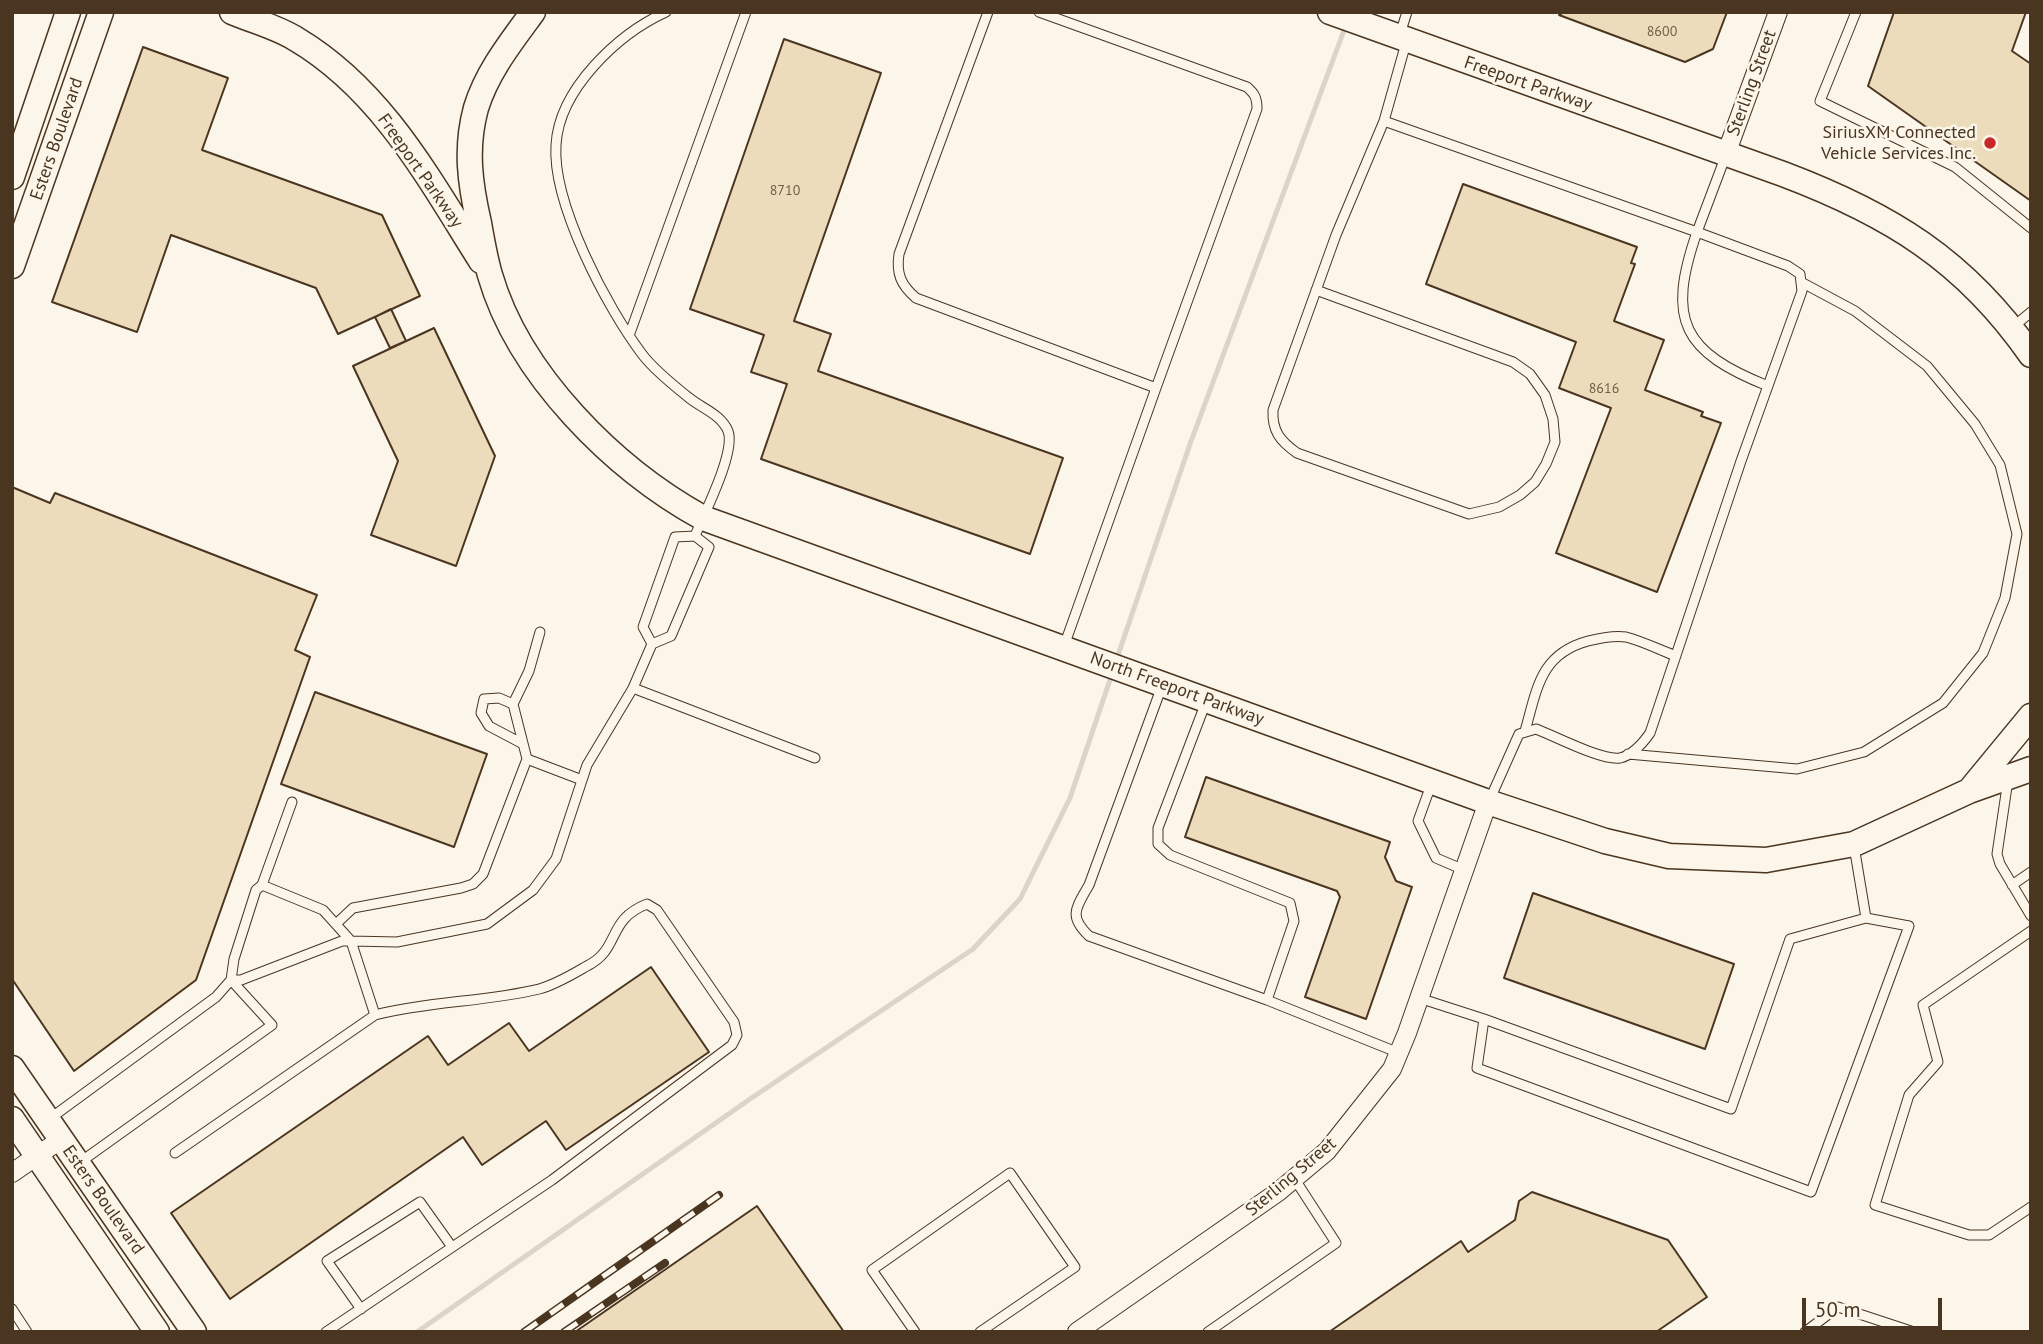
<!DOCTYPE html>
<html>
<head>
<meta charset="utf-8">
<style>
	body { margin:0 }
	#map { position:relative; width:2043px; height:1344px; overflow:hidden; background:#fbf6e9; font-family:"PT Sans",sans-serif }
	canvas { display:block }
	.frame { position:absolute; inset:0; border:14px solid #4a3520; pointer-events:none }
	.scale { position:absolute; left:1802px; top:1298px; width:140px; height:32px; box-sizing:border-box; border:4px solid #4a3520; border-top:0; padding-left:9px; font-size:21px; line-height:24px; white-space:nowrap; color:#4a3520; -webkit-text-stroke:5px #fbf6e9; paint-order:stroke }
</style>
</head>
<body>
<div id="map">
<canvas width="2043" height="1344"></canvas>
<div class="frame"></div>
<div class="scale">50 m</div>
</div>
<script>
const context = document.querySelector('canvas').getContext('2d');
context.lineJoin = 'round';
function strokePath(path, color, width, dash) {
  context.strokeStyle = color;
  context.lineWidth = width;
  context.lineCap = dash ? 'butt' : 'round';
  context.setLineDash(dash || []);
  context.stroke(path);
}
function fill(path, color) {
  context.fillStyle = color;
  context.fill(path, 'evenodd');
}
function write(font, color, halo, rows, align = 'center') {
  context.font = font + ' "PT Sans",sans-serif';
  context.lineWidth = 5;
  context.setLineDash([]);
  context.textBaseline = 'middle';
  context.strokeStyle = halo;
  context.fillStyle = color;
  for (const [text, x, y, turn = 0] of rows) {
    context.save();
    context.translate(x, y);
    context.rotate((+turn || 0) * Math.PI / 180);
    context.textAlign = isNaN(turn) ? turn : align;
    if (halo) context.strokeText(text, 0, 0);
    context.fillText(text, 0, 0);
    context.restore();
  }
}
const stream = new Path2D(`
	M1116,661L1190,444L1346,25
	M417,1332L750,1099L973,949L1020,899L1070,798L1112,674`);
const building = new Path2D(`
	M1564,12H1727L1713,49L1685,62L1559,15Z
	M1894,12H2026L2012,51L2031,64V201L1868,86Z
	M784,39L881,73L794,321L831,334L818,371L1063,458L1030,554L761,459L787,384L751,372L764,335L690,309Z
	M143,47L228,78L202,150L382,215L420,296L338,334L316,288L171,235L137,332L52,302Z
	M1463,184L1637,247L1631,263L1635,264L1614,321L1664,340L1645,390L1703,412L1701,416L1721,423L1657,592L1556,553L1611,408L1559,388L1576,342L1426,284Z
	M391,309L406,341L390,348L375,317Z
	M434,328L495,456L456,566L371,535L398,461L353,366Z
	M12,487L50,503L55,493L317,595L295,650L310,657L196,980L74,1071L12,979Z
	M315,692L487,754L454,847L281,784Z
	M1206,777L1390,842L1385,857L1396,881L1412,887L1366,1019L1305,997L1340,897L1337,891L1185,837Z
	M1533,893L1734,964L1705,1049L1504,978Z
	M651,967L709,1052L566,1150L546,1121L482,1165L463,1137L230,1299L171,1213L428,1036L448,1065L509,1023L529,1051Z
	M1532,1192L1668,1240L1707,1297L1656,1332H1329L1461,1241L1468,1252L1515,1220L1519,1201Z
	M757,1206L844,1332H575Z`);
const lane = new Path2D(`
	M666,12C618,34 559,89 556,145C552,203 607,308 642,354C653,369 673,385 688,397C701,408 721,414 728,431C736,452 704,514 695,536
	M988,12L899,254C896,274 901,285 916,298L1156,388L1064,646
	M1039,12L1247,87C1255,94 1257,98 1257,109L1156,388
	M1856,12L1820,101L1955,167L2031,228
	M1400,34L1407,12
	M1384,121L1697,232C1666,321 1683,352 1768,386
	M1316,290L1513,362L1530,374L1545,395L1553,419L1555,442L1546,464L1535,482L1520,495L1499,507L1469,514L1297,453C1280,441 1272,431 1273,410L1336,235L1384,121L1406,43
	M2013,327L2031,312
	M630,333L746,12
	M1162,686L1089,885C1076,908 1068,916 1089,936L1267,1000
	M633,688L815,758
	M1206,702L1158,828V844L1170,855L1290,903L1294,921L1267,1000L1399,1053
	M513,704L499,698L484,699L481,713L489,726L523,744
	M1525,731C1537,689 1540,654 1588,641C1600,638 1613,635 1626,637C1642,641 1660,650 1676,656
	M1628,754L1797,769L1864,752L1943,703L1983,653L2005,598L2017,534L2000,465L1975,424L1927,366L1855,311L1801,282
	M527,759L582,780
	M2008,780L1997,854L2000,864L2031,916
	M1431,785L1418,821L1436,858L1464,870
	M1490,799L1519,734L1536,729C1555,736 1602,761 1620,758C1633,755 1643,743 1650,733L1741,461L1802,291L1800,274L1788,266L1697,232L1726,155
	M262,885L292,802
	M2012,885L2031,872
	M337,923L353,908L461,888L473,884L483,874L527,759L513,704L529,671L540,632
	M2031,931L1923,1005L1938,1062L1909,1095L1875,1205L1969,1235H1989L2031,1207
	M1419,998L1484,1019L1477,1068L1811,1192L1909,926L1866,918L1854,846
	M1484,1019L1731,1109L1790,939L1866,918
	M48,1120L216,997L231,980H241L342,941H351L375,1015
	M175,1153L375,1015C429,1001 485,1002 539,989C555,985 573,974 587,966C621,949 606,920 647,904L657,910L734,1022L737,1035L732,1045L552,1180L326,1332
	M79,1163L272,1025L231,980L234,959L256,890L262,885L323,910L351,941L397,942L487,924L533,890L556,859L587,765L633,688L652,644L671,636L709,547L695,536L675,537L643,627L652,644
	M12,1309L27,1332
	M361,1309L327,1261L420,1202L452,1247
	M915,1332L872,1270L1010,1173L1075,1267L980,1332
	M1208,1332L1336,1243L1294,1178
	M1805,1332L1838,1307L1914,1332`);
const street = new Path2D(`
	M1726,154L1778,12
	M12,1173L60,1140
	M1077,1332L1278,1192L1327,1151L1392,1069L1407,1033L1488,802`);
const secondary = new Path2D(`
	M232,12C253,21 277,27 296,39C382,90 429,179 481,261
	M533,12C511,42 487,72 476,108C465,148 470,184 479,223C482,240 485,258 490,275C519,375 614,469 703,518L1488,802L1605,841L1669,856L1766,860L1854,844L1969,791L2031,769
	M1330,12L1783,174C1889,214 1965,260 2031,355
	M12,177L68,12
	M12,266L101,12
	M1970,790L2031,716
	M12,1068L194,1332
	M12,1119L157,1332`);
const rail = new Path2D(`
	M524,1332L719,1195
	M564,1332L665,1263`);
const markers = [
	[1990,143,7,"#c62828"]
];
const numberNames = [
	["8600",1662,32],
	["8710",785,191],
	["8616",1604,389]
];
const streetNames = [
	["Sterling Street",1752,83,-70],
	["Freeport Parkway",1528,84,19],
	["Esters Boulevard",57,139,-71],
	["Freeport Parkway",420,171,55],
	["North Freeport Parkway",1177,689,20],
	["Sterling Street",1291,1177,-40],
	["Esters Boulevard",103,1200,55]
];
const poiNames = [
	["SiriusXM Connected",1976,133],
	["Vehicle Services Inc.",1976,154]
];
strokePath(stream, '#dcd4c6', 5);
fill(building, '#ecdcbc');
strokePath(building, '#4a3520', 2);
strokePath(lane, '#4a3520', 11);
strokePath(street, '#4a3520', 20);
strokePath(secondary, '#4a3520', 27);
strokePath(lane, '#fbf6e9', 9);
strokePath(street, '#fbf6e9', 18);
strokePath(secondary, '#fbf6e9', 24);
strokePath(rail, '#4a3520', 8);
strokePath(rail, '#fbf6e9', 5, [16]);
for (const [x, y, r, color] of markers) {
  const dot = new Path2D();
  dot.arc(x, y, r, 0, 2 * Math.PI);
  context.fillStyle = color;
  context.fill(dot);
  strokePath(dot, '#fbf6e9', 2.5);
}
write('14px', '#725f47', null, numberNames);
write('18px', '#4a3520', '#fbf6e9', streetNames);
write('18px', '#4a3520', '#fbf6e9', poiNames, 'right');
</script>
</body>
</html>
